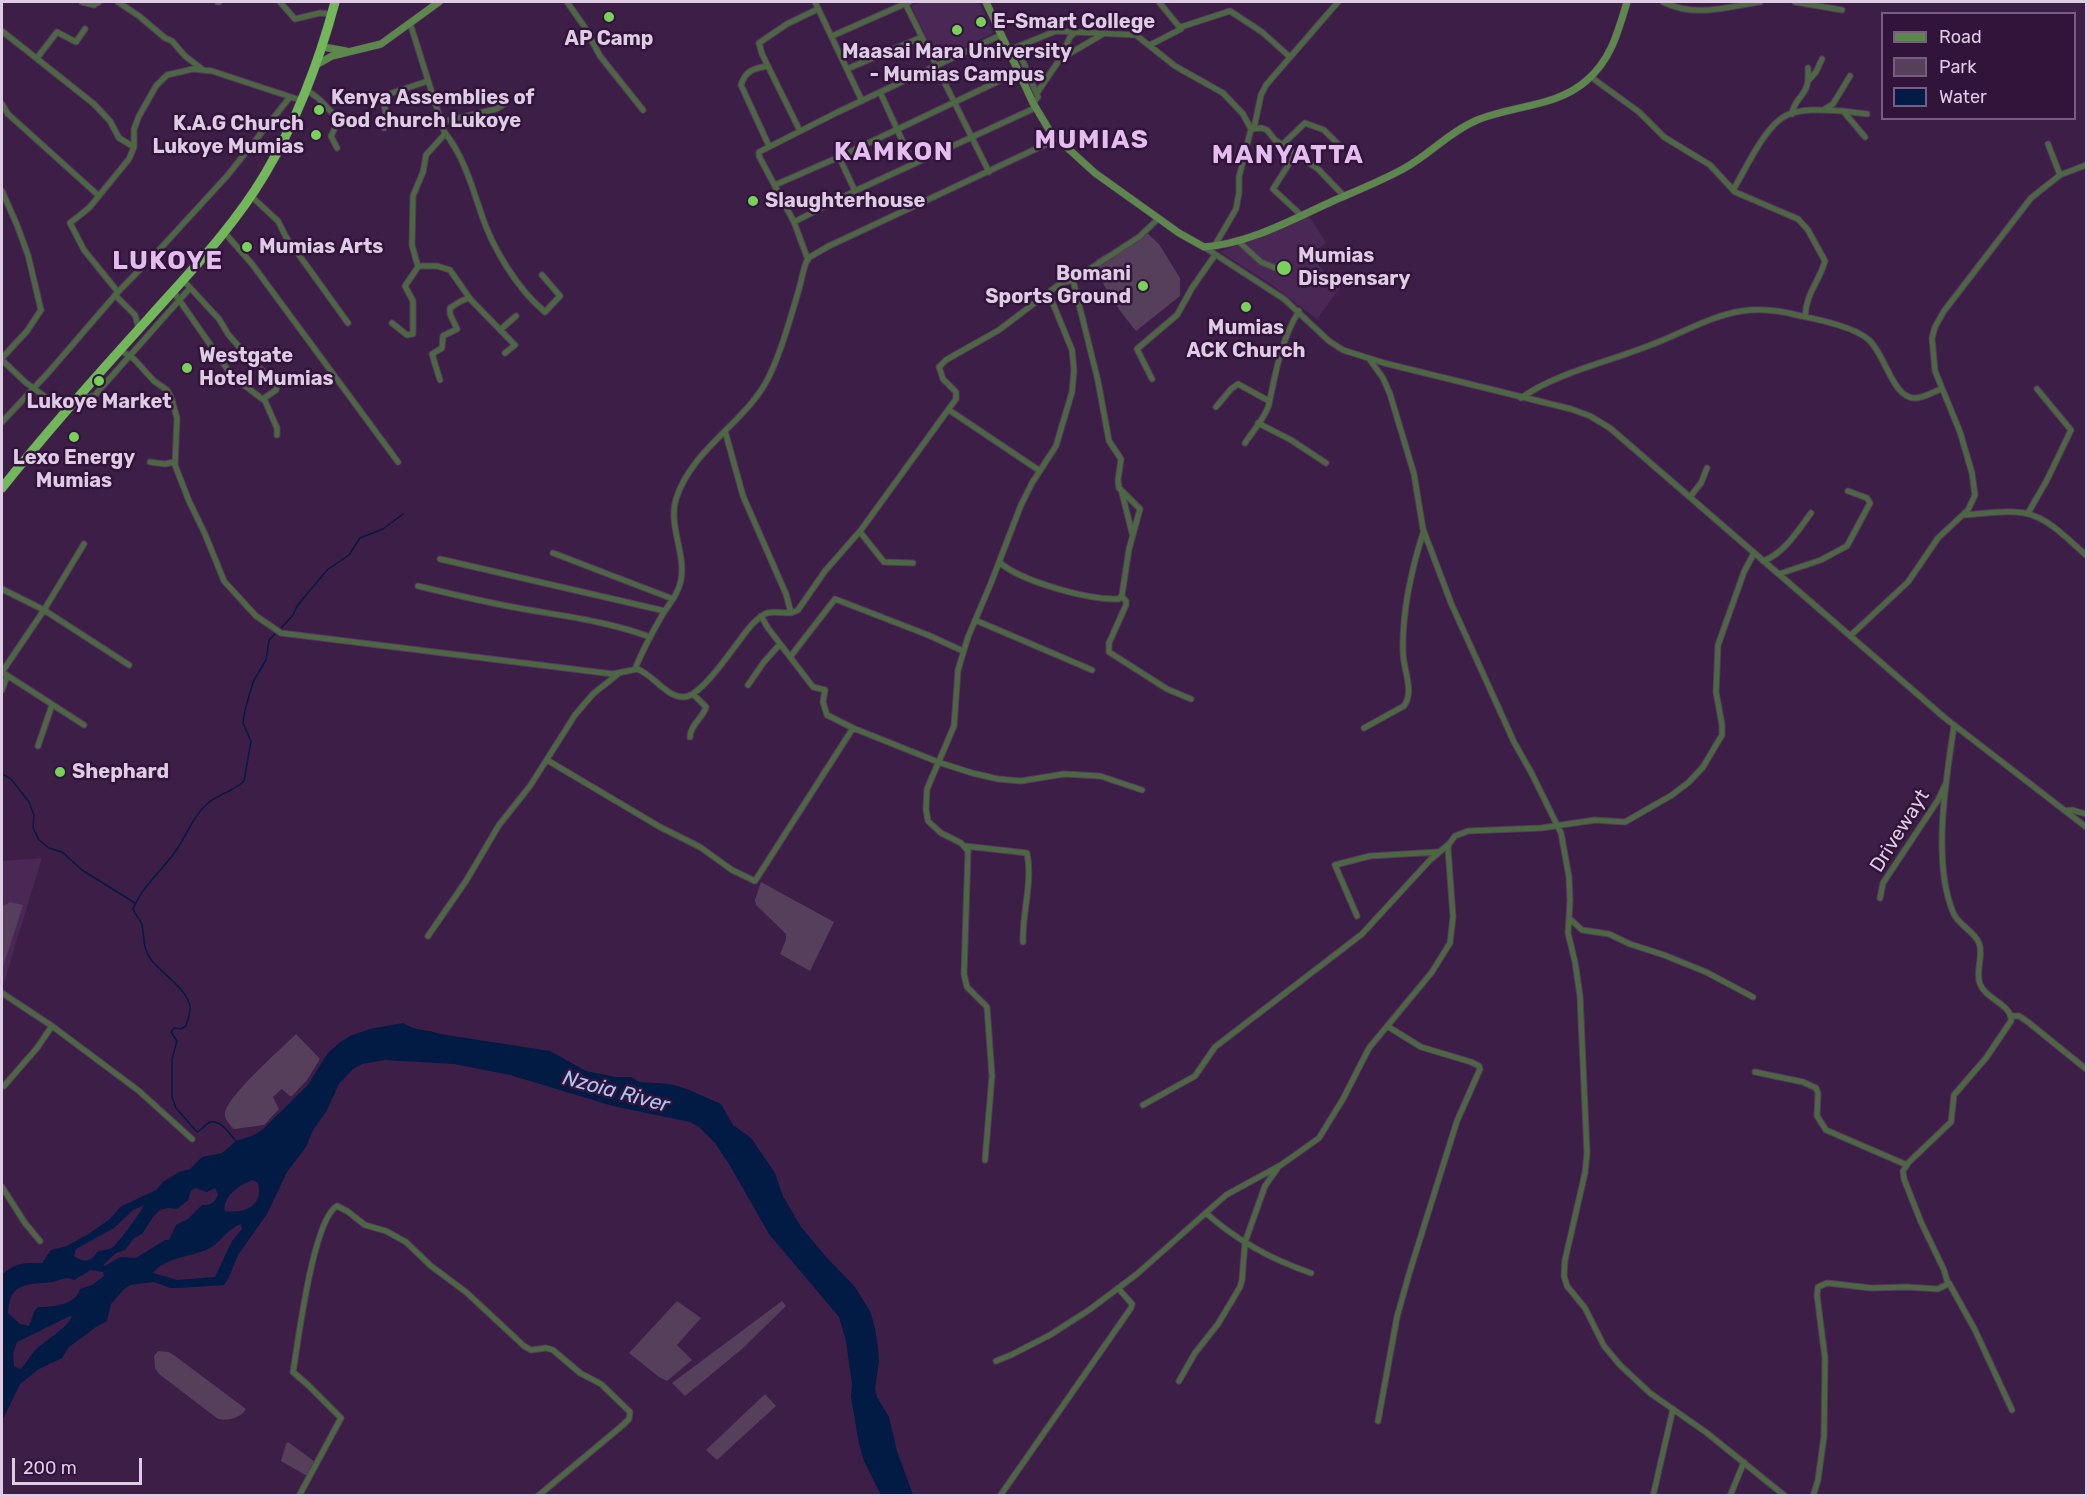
<!DOCTYPE html>
<html>
<head>
<meta charset="utf-8">
<style>
	body { margin:0 }
	#map { position:relative; width:2088px; height:1497px; overflow:hidden; background:#3d1e46; font-family:Rubik,sans-serif }
	canvas { display:block }
	.frame { position:absolute; inset:0; border:3px solid #decbe4; pointer-events:none }
	.legend { position:absolute; left:1881px; top:12px; width:195px; height:108px; box-sizing:border-box; background:#32143b; border:2px solid #775d7f; margin:0; padding:8px 10px; list-style:none; font-size:18px; color:#decbe4 }
	.legend li { display:flex; align-items:center; gap:12px; height:30px }
	.legend b { width:30px; border:2px solid #775d7f }
	.scale { position:absolute; left:12px; top:1458px; width:130px; height:27px; box-sizing:border-box; border:3px solid #decbe4; border-top:0; padding-left:8px; font-size:18px; line-height:21px; white-space:nowrap; color:#decbe4; -webkit-text-stroke:4px #32143b; paint-order:stroke }
</style>
</head>
<body>
<div id="map">
<canvas width="2088" height="1497"></canvas>
<div class="frame"></div>
<ul class="legend">
<li><b style="height:8px;background:#5c884d"></b>Road</li>
<li><b style="height:16px;background:#553f5b"></b>Park</li>
<li><b style="height:16px;background:#011b45"></b>Water</li>
</ul>
<div class="scale">200 m</div>
</div>
<script>
const context = document.querySelector('canvas').getContext('2d');
context.lineJoin = 'round';
function fill(path, color) {
  context.fillStyle = color;
  context.fill(path, 'evenodd');
}
function strokePath(path, color, width, dash) {
  context.strokeStyle = color;
  context.lineWidth = width;
  context.lineCap = dash ? 'butt' : 'round';
  context.setLineDash(dash || []);
  context.stroke(path);
}
function write(font, color, halo, rows, align = 'center') {
  context.font = font + ' Rubik,sans-serif';
  context.lineWidth = 5;
  context.setLineDash([]);
  context.textBaseline = 'middle';
  context.strokeStyle = halo;
  context.fillStyle = color;
  for (const [text, x, y, turn = 0] of rows) {
    context.save();
    context.translate(x, y);
    context.rotate((+turn || 0) * Math.PI / 180);
    context.textAlign = isNaN(turn) ? turn : align;
    if (halo) context.strokeText(text, 0, 0);
    context.fillText(text, 0, 0);
    context.restore();
  }
}
const built = new Path2D(`
	M922,2H979L993,33L938,60L911,6Z
	M1309,216L1326,243L1310,255L1339,289L1317,319L1268,282L1220,252Z
	M42,858L2,989V861Z`);
const green = new Path2D(`
	M1145,231L1159,244L1180,278V296L1136,331C1120,311 1100,287 1096,260Z
	M761,882L834,922L810,971L780,954L786,940V934L756,905L755,900Z
	M10,902L23,905L2,970V907Z
	M296,1034L320,1059L307,1080L292,1096H290L282,1089L273,1097L279,1109L264,1125L234,1129C230,1125 224,1119 225,1113C228,1095 281,1049 296,1034Z
	M677,1301L701,1318L677,1345L692,1360L667,1381L659,1377L629,1353Z
	M782,1301L786,1306L742,1349L685,1396L672,1383Z
	M158,1351L169,1352L175,1356L246,1409C241,1418 228,1421 218,1419L159,1374L155,1368L154,1356Z
	M765,1394L776,1406L717,1460L706,1450Z
	M288,1442L314,1461L307,1476L281,1461L286,1444Z`);
const water = new Path2D(`
	M403,1023C415,1031 427,1029 440,1034L550,1051L586,1071L616,1077H631L639,1082L670,1084L687,1089L721,1104L733,1125L751,1138L775,1173L783,1196L801,1227L827,1258L855,1287L870,1311L875,1328L878,1348L879,1361L875,1389L877,1397L889,1417L897,1451L913,1495H881L864,1461L859,1444L851,1397L852,1384L846,1341L839,1317L769,1234L729,1164L715,1143L699,1127L690,1122L613,1106L510,1075L454,1064L385,1060L362,1064L353,1069L339,1084L327,1110L313,1130L306,1147L287,1172L267,1214L238,1255L229,1277L224,1285L179,1288H170L154,1282L130,1285L124,1289L111,1304L107,1321L96,1327L69,1347L62,1358L39,1369L20,1384L2,1421V1275C14,1262 26,1263 42,1263L51,1250L67,1246L90,1233L110,1219L120,1207L156,1190L163,1182L179,1172L190,1169L202,1157L222,1153L236,1141L254,1135L262,1130L307,1086L328,1053L339,1043L350,1036L370,1029ZM253,1180L258,1183C264,1206 244,1214 225,1211C222,1197 240,1184 253,1180ZM195,1188L207,1192L215,1188L218,1194C215,1203 211,1205 202,1205L188,1219L176,1225L169,1240H165L136,1258L120,1257L105,1266L103,1265L116,1253L125,1250L134,1238L142,1234L153,1217L160,1210L168,1208L177,1209L188,1200L191,1191ZM144,1205C143,1209 117,1245 112,1248C107,1250 102,1250 97,1252C92,1262 83,1263 74,1256L76,1249L114,1228L133,1210ZM241,1224L242,1229L232,1241L215,1277L177,1280L153,1273C165,1257 191,1257 208,1249C221,1243 226,1229 241,1224ZM91,1270L103,1272L104,1276L92,1285L80,1289C76,1305 53,1307 38,1307L35,1310L29,1326L20,1324L8,1313C9,1281 29,1285 52,1282C62,1280 65,1276 74,1280ZM70,1316L72,1317C62,1334 40,1341 29,1358C25,1363 26,1365 20,1369L14,1366L13,1353L17,1342Z`);
const stream = new Path2D(`
	M281,628L293,615L297,606L327,570L349,555L360,538L383,529L403,514
	M2,774L11,779L29,802L34,815L33,828L39,840L49,848L62,852L82,870L135,903
	M236,1141C230,1135 221,1119 210,1122C205,1124 202,1130 197,1132L176,1108L172,1097V1059L177,1041L171,1032L174,1028L181,1029L186,1026C187,1020 191,1013 190,1007C189,991 162,973 152,961C142,948 145,939 142,925C141,919 135,916 133,909C142,886 164,869 177,849C187,834 194,815 208,803C219,794 234,791 244,781L251,741L243,723L245,710L253,682L266,660L269,640L276,633`);
const street = new Path2D(`
	M82,2L94,5L99,2
	M118,2L139,16L165,38L172,41L185,56L202,69
	M218,2H219
	M280,2L295,19L320,13L332,14
	M567,2L584,26L600,56L643,110
	M815,2L862,101
	M1663,2C1696,18 1726,7 1760,2
	M1795,2L1842,10
	M905,3L989,172
	M1181,27L1230,11L1262,32L1290,57
	M2,31L94,104L110,121L119,138L134,147
	M832,36L909,2
	M1150,45L1181,29L1159,2
	M1017,47L1038,97L1033,103
	M1009,50L1056,31L1136,35L1175,66L1223,93L1243,114L1251,129
	M37,58L57,32L76,42L85,29
	M1062,58L1103,34
	M768,66C754,68 745,71 741,85L769,146
	M847,69L922,37
	M1591,77L1639,112L1664,137L1710,165L1735,192L1798,219L1808,230L1825,261C1819,282 1806,293 1805,317
	M1808,81L1816,72L1822,59
	M307,90L319,99L339,120L331,136L337,148
	M880,92L913,164
	M1037,93L1060,59L1070,37L1076,31
	M2,104L8,114L99,196
	M1825,109L1833,104L1850,76
	M1843,111L1867,114
	M1792,114C1793,102 1802,98 1806,88C1809,82 1808,74 1808,68
	M442,122L496,109L506,103
	M384,128L386,115L383,96L428,81
	M1254,128L1261,95L1266,85L1338,2
	M800,131L762,54L759,43L787,24L818,9
	M445,133C463,155 472,186 481,213C492,247 517,289 545,312L560,296L542,275
	M1283,144L1305,123L1324,130L1340,146
	M2048,144L2060,175
	M1296,153L1273,189L1301,215
	M839,157L855,191
	M775,185L839,157L1018,72
	M1733,190C1746,169 1765,125 1787,115C1804,108 1825,110 1843,111L1865,137
	M2,191L17,225L28,255L41,310L27,331L2,358
	M251,196L278,221L286,237L348,323
	M794,222L855,191L1035,108
	M224,232L252,264L398,462
	M1238,241L1261,262L1285,272
	M1215,245L1236,209L1239,193V177L1251,129L1262,128L1267,130L1275,140L1318,169L1344,196
	M1204,247L1284,299L1329,341L1343,350L1384,363L1571,409L1590,416L1610,428L1945,718L2086,827
	M808,260L794,222L759,156V152L838,112L1001,35
	M418,266H437L450,270L471,300L515,345L505,353
	M183,280L219,319L228,334L247,356L277,385L276,390L263,399
	M173,291L232,376L265,401L277,428V435
	M118,292L84,250L70,223L89,208L129,159L134,147V129L139,116L156,86L167,75L193,69L212,71L303,101
	M115,295L135,315L139,329
	M392,323L407,335L413,334V301L405,286L418,267L412,245L413,196L423,172L426,155L445,134L410,23
	M500,330L516,316
	M120,350L134,359L154,381L167,390L171,397L177,418L175,465L189,501L205,534L224,581L256,616L281,633L613,674L637,669C653,674 665,697 684,697C702,697 737,642 749,628C754,622 760,616 767,613C777,610 789,616 798,610L825,571L861,530L956,399V392L943,379L939,367L946,360L999,330L1061,283L1073,280L1139,237L1159,218
	M2,360L25,382L66,412
	M1370,360L1383,378L1390,394L1414,474L1423,529L1451,603L1514,742L1532,774L1561,833L1569,877L1570,901L1568,933L1575,962L1580,996L1587,1153L1585,1173L1565,1260L1564,1276L1567,1286L1585,1308L1604,1346L1620,1365L1650,1393L1707,1433L1785,1496
	M1152,379L1137,349L1177,315L1192,288L1215,255
	M440,380L432,354L442,348L443,336L457,329L450,314V308L461,301L469,298
	M82,394L88,398L95,395L190,288
	M1521,398C1556,373 1608,362 1648,346C1679,335 1709,316 1742,311C1761,308 1782,311 1801,316C1820,320 1855,327 1869,340C1885,354 1893,399 1915,398C1924,398 1933,392 1941,389
	M1216,407L1231,389L1238,384L1269,401
	M949,410L1040,471
	M2,422L48,373L118,292L160,249L227,176L290,97
	M1258,423L1291,440L1326,463
	M725,431L743,496L786,594L791,613
	M1245,443C1252,432 1266,417 1269,404C1276,371 1281,340 1299,311
	M150,462L165,464L174,462
	M1122,493L1132,533
	M1690,497L1701,483L1707,468
	M2028,513L2047,480L2071,430L2037,389
	M1963,515C1981,514 1998,511 2015,512C2044,512 2066,538 2086,555
	M860,532L884,562L913,563
	M84,544L44,610L129,665
	M553,553L673,599
	M440,559L665,611
	M1763,561C1784,554 1799,529 1811,513
	M999,562C1022,582 1089,600 1119,599L1122,595L1129,549L1140,509L1119,488L1118,480L1121,459L1109,441L1098,381L1073,280
	M1779,574L1821,560L1847,546L1870,503L1867,498L1848,491
	M418,586C451,594 485,602 518,608C563,616 607,621 650,637
	M2,589L44,610L2,672
	M1122,597L1126,601V605L1109,643V652L1167,689L1191,699
	M761,616L768,628L813,687L825,690L823,702L827,715L853,728L938,762L972,773L998,779L1021,781L1064,774L1100,776L1142,790
	M975,620L1092,670
	M1850,636L1908,582L1938,538L1968,510L1975,495L1972,473L1960,432L1935,371L1932,338L1935,327L1944,311L2031,198L2060,175L2086,165
	M790,657L835,599L928,635L963,651
	M635,669C643,649 653,631 664,612C671,602 679,592 681,580C686,554 668,525 676,499C691,451 741,425 765,384C779,360 791,316 799,289C802,279 803,268 808,258L829,246L1057,139
	M2,672L84,725
	M748,685L764,662L780,644
	M2,690L7,676
	M1364,728L1404,706C1415,691 1403,669 1403,652C1402,611 1411,571 1423,533
	M690,737C690,725 703,718 706,707L693,694
	M38,746L52,705
	M547,760L660,827L700,847L732,870L755,881L853,728
	M2065,811L2072,810L2086,814
	M965,846L1027,853C1033,882 1022,913 1023,942
	M1880,898L1883,883L1938,800L1945,785
	M1357,916L1335,865L1370,856L1438,852
	M1569,918L1582,930L1609,934L1630,944L1664,955L1706,972L1753,997
	M428,936L466,881L499,825L530,786L575,715L593,694L618,674
	M2,993L52,1026L139,1091L192,1139
	M2011,1016H2019L2028,1022L2086,1069
	M1755,1072L1803,1082L1816,1088L1818,1093L1817,1116L1826,1130L1907,1165
	M4,1086L37,1048L52,1026
	M1143,1105L1195,1076L1215,1047L1362,934L1430,860L1449,844
	M985,1160L992,1076L987,1007L967,987L964,974L968,851L961,843L941,833L928,821L926,809L927,789L954,726L958,670L968,637L991,583L1021,505L1032,483L1056,446L1072,392L1074,370L1072,350L1049,294
	M2,1187L25,1223L40,1241
	M1206,1213C1236,1240 1273,1260 1311,1273
	M1949,1283L1975,1330L2012,1410
	M996,1361L1011,1355L1050,1335L1089,1310L1137,1274L1226,1195L1281,1165L1319,1138L1343,1099L1369,1048L1432,972L1450,943L1453,917L1448,848L1449,844L1455,836L1468,831L1541,828L1595,820L1625,822L1672,795L1689,782L1703,767L1722,735V725L1716,692L1718,645L1744,572L1754,553
	M1179,1381L1195,1353L1218,1324L1240,1287L1242,1280L1245,1242L1265,1186L1277,1169
	M1378,1421L1397,1317L1409,1274L1457,1121L1480,1069L1479,1066L1471,1062L1421,1047L1387,1026
	M299,1496L341,1418L309,1386L293,1372C298,1343 313,1219 337,1206L347,1211L365,1225L386,1231L406,1242L431,1266L466,1292L524,1346L531,1350L546,1348L553,1350L580,1373L601,1384L630,1412L629,1419L623,1425L538,1496
	M1000,1496L1131,1308L1132,1304L1118,1288
	M1653,1496L1673,1409
	M1730,1496L1744,1462
	M1813,1496L1818,1480L1824,1436L1825,1358L1817,1295L1818,1287L1827,1283L1871,1288L1907,1287L1938,1289L1948,1284L1944,1270L1921,1222L1904,1179L1903,1171L1908,1163L1951,1122L1954,1095L1986,1058L2011,1021C2012,1004 1985,999 1980,984C1975,971 1984,956 1979,943C1974,930 1958,926 1953,912C1932,862 1946,779 1954,726`);
const secondary = new Path2D(`
	M986,2L1033,103L1051,133L1095,173L1179,233L1204,247C1249,244 1293,219 1333,201C1356,191 1381,181 1403,169C1429,155 1448,133 1475,121C1511,105 1555,108 1586,81C1611,60 1618,32 1627,2
	M323,47L346,51
	M316,65L332,56L381,44L439,2`);
const highway = new Path2D(`
	M2,488C48,430 98,374 148,319C189,273 233,228 265,174C297,120 319,62 335,2`);
const markers = [
	[609,17,6,"#78d158"],
	[981,22,6,"#78d158"],
	[957,30,6,"#78d158"],
	[319,110,6,"#78d158"],
	[316,135,6,"#78d158"],
	[753,201,6,"#78d158"],
	[247,247,6,"#78d158"],
	[1284,268,8,"#78d158"],
	[1143,286,6,"#78d158"],
	[1246,307,6,"#78d158"],
	[187,368,6,"#78d158"],
	[99,381,6,"#78d158"],
	[74,437,6,"#78d158"],
	[60,772,6,"#78d158"]
];
const poiNames = [
	["E-Smart College",993,22],
	["AP Camp",609,39,"center"],
	["Maasai Mara University",957,52,"center"],
	["- Mumias Campus",957,75,"center"],
	["Kenya Assemblies of",331,98],
	["God church Lukoye",331,121],
	["K.A.G Church",304,124,"right"],
	["Lukoye Mumias",304,147,"right"],
	["Slaughterhouse",765,201],
	["Mumias Arts",259,247],
	["Mumias",1298,256],
	["Dispensary",1298,279],
	["Bomani",1131,274,"right"],
	["Sports Ground",1131,297,"right"],
	["Mumias",1246,328,"center"],
	["ACK Church",1246,351,"center"],
	["Westgate",199,356],
	["Hotel Mumias",199,379],
	["Lukoye Market",99,402,"center"],
	["Lexo Energy",74,458,"center"],
	["Mumias",74,481,"center"],
	["Shephard",72,772]
];
const streetNames = [
	["Drivewayt",1900,831,-58]
];
const waterNames = [
	["Nzoia River",616,1092,15]
];
const districtNames = [
	["MUMIAS",1092,140],
	["KAMKON",894,152],
	["MANYATTA",1288,155],
	["LUKOYE",168,261]
];
fill(built, '#4a2855');
fill(green, '#553f5b');
fill(water, '#011b45');
strokePath(stream, '#011b45', 1.5);
strokePath(street, '#573a5f', 7);
strokePath(secondary, '#573a5f', 8);
strokePath(highway, '#573a5f', 10);
strokePath(street, '#4c6843', 5);
strokePath(secondary, '#5c884d', 7);
strokePath(highway, '#72b85b', 9);
for (const [x, y, r, color] of markers) {
  const dot = new Path2D();
  dot.arc(x, y, r, 0, 2 * Math.PI);
  context.fillStyle = color;
  context.fill(dot);
  strokePath(dot, '#32143b', 2);
}
write('bold 20px', '#decbe4', '#32143b', poiNames, 'left');
write('20px', '#decbe4', '#32143b', streetNames);
write('italic 21px', '#aac7f3', '#32143b', waterNames);
context.letterSpacing = '1.5px';
write('bold 26px', '#e3bdee', '#32143b', districtNames);
context.letterSpacing = '0px';
</script>
</body>
</html>
